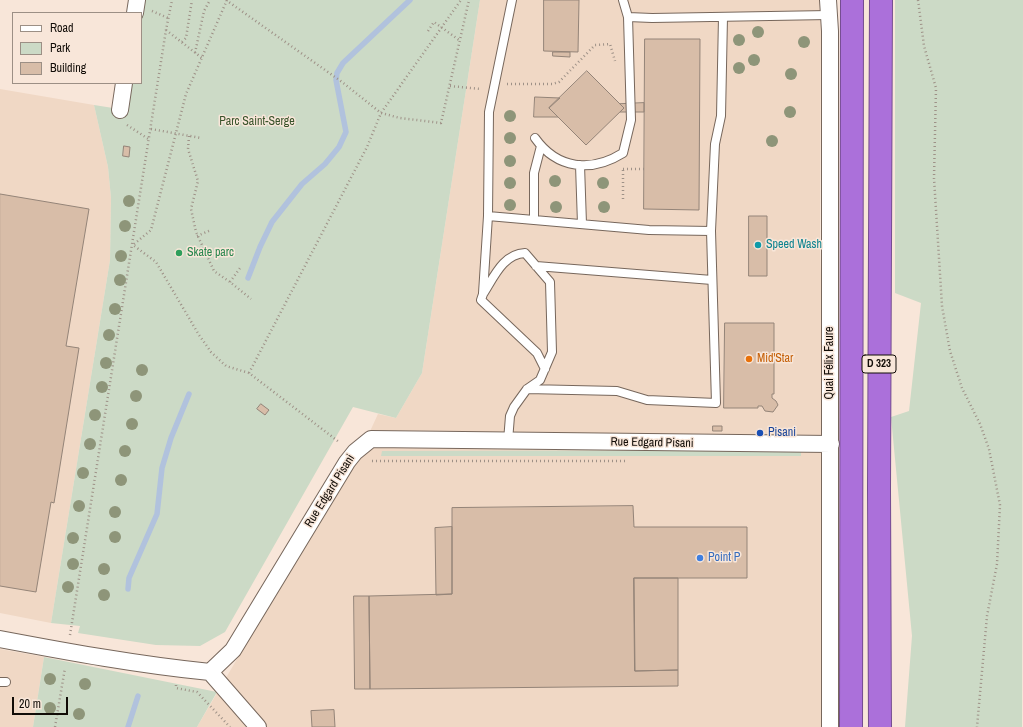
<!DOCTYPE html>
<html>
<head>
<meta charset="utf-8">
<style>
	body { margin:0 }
	#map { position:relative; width:1023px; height:727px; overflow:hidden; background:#f8e6d9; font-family:"Archivo Narrow",sans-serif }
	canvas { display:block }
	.legend { position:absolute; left:12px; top:12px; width:130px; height:72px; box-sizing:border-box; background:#f8e6d9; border:1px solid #9c8f85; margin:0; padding:5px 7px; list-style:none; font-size:12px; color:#110c07 }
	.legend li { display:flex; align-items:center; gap:8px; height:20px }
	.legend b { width:20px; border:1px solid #9c8f85 }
	.scale { position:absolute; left:12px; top:697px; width:56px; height:18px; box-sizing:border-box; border:2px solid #110c07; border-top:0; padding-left:5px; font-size:12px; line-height:14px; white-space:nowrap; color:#110c07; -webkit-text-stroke:3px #f8e6d9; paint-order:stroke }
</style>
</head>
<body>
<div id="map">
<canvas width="1023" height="727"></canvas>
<ul class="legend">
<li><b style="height:5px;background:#fff"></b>Road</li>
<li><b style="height:11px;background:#ccdac6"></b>Park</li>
<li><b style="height:11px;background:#d8bda8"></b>Building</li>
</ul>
<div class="scale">20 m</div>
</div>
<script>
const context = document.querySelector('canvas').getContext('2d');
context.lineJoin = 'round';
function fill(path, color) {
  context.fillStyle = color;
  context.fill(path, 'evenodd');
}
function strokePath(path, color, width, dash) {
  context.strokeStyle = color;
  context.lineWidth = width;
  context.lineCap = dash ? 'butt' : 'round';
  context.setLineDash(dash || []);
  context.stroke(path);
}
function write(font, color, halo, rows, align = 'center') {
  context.font = font + ' "Archivo Narrow",sans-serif';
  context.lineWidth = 3;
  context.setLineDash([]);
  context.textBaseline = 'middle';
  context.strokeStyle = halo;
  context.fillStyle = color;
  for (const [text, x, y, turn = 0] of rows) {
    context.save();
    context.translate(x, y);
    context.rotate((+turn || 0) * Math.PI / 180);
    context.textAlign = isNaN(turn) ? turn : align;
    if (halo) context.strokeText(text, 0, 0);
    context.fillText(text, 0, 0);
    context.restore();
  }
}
const built = new Path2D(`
	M480,0H819L821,26L820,248L827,437L821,727H197L366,440L378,414L396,418L422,373Z
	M0,89L94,105L108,167L111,198L110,260L51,623L0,613Z
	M0,649L44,657L33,727H0Z`);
const green = new Path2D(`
	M143,0H480L422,373L396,418L353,407L225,632L200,646L156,645L78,633L80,626L51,623L110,260L111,198L108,167L94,105L113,108L130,83H141V13Z
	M895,0H1023L1022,727H905L912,636L891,417L909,411L921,303L895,293Z
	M801,450V456H381L382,451Z
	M44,657L217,692L197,727H33Z`);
const stream = new Path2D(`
	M248,278L260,247L272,222L302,184L325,164L339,147L346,132L336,80L337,73L343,63L410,0
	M128,589L129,578L157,514L162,468L171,438L189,394
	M128,727L138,696`);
const building = new Path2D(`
	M544,0H579L578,52L544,51Z
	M645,39H700L699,210L644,209Z
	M553,52H570V57L553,56Z
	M587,71L624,108L586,145L549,108Z
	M535,97L560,98L549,108L558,117H534Z
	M644,103V112H620L624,108L620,104Z
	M124,146L130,147L129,157L123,156Z
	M0,194L89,209L66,346L79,348L54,503L51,502L36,592L0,586Z
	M749,216H767V276H749Z
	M725,323H774V394H772V398L776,401L778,405L773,412L765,411L762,406H758V408H724Z
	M261,404L269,410L265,415L257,409Z
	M713,426H722V431H713Z
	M633,506L634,527H747V578H634L635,671L678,670V686L370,689L369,596L452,594V508Z
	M452,527V594L436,595L435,528Z
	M634,578H678V670L635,671Z
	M354,596H369L370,689H355Z
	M334,710L335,727H312L311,711Z`);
const path = new Path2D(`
	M226,0L342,82L381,113L400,118L441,123L469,0
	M227,0L186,94L151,230L133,245L156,262L199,335L211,352L226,366L249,373L339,442
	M918,0L924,46L936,88L934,178L942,306L950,351L962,388L980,424L989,449L1000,505L997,564L987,616L977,727
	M152,11L168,18
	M166,30L202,58
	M428,31L434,22L459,40
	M182,42L186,38L192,0
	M195,53L204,11L210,0
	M507,84H552L559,82L595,45L610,44L615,61
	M450,86L481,89
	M127,125L150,140
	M151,129L201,138
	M189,136L188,149L198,181L191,209L196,232L214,271L230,282L251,299
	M623,169H644
	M623,199V168
	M197,236L211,230
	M230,282L240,268
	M249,373L367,147L381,113L461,0
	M372,461H627
	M70,635L166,30L172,0
	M176,685V688L197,692L230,727
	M55,727L65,668`);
const lane = new Path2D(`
	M512,0L489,112L488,216L534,220
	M628,17L652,18L829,15
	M535,138C557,169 591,173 623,153L631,120L628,17L623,0
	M541,146L534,173V220L649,230L711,231L715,144L721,116L723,17
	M580,165L582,224
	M536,266L712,280
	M483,293L488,216
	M527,389L617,391L647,400L716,403L711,231
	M508,441L510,416L514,407L527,389L540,380L552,352L550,282L525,253C503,254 494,277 483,294L481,300L537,353L545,369
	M0,682H6`);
const street = new Path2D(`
	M828,0L830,31V727
	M135,13L137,0
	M120,110L124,83
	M0,639C69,652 139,665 210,672L233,650L347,462L355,452L371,439L831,444
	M210,672L258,727`);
const highway = new Path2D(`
	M851,727L852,0
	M880,727L879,489L881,0`);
const trees = [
	[758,32],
	[739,40],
	[804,42],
	[754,60],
	[739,68],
	[791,74],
	[790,112],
	[510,116],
	[510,138],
	[772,141],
	[510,161],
	[555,181],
	[510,183],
	[603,183],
	[129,201],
	[510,205],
	[556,207],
	[604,207],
	[125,226],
	[121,256],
	[120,280],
	[115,309],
	[109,335],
	[106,363],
	[142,370],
	[102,387],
	[136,396],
	[95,415],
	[132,424],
	[90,444],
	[125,451],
	[83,473],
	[121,480],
	[79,506],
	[115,512],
	[115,537],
	[73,538],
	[73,564],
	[104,569],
	[68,587],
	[104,595],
	[50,679],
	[85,684],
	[50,708],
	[79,714]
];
const markers = [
	[758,245,4,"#0f9aa8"],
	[179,253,4,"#2e9e5b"],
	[749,359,4,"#e8710a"],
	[760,433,4,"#1a4fb4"],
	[700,558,4,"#3f7fe0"]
];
const shields = [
	[879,364,34]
];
const shieldNames = [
	["D 323",879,364]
];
const parkNames = [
	["Parc Saint-Serge",257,122]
];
const cultureNames = [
	["Speed Wash",766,245]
];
const leisureNames = [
	["Skate parc",187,253]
];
const foodNames = [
	["Mid'Star",757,359]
];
const streetNames = [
	["Quai Félix Faure",830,363,-90],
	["Rue Edgard Pisani",652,443,1],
	["Rue Edgard Pisani",330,491,-58]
];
const transitNames = [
	["Pisani",768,433]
];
const shopNames = [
	["Point P",708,558]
];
fill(built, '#f0d8c5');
fill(green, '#ccdac6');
strokePath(stream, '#b1c2dd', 5.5);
fill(building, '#d8bda8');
strokePath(building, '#948478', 1);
strokePath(lane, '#77675c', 10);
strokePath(street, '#77675c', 18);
strokePath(highway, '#754d90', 24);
strokePath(path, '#9e9187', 2.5, [1, 3]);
strokePath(lane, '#fff', 8);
strokePath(street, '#fff', 16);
strokePath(highway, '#ab70da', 22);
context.fillStyle = '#8e9579';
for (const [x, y] of trees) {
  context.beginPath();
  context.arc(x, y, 6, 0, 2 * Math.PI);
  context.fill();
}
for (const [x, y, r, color] of markers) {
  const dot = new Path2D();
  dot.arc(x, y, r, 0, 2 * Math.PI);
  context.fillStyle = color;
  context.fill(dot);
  strokePath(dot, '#f8e6d9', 1.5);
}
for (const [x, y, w] of shields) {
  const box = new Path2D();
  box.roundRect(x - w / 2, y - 9, w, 18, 3);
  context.fillStyle = '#f8e6d9';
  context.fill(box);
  strokePath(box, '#110c07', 1);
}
write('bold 11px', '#110c07', null, shieldNames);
write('12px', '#38532a', '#f8e6d9', parkNames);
write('12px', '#0d838f', '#f8e6d9', cultureNames, 'left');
write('12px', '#27864d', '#f8e6d9', leisureNames, 'left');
write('12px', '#c56008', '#f8e6d9', foodNames, 'left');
write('12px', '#110c07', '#f8e6d9', streetNames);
write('12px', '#164399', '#f8e6d9', transitNames, 'left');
write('12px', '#366cbe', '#f8e6d9', shopNames, 'left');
</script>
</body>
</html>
